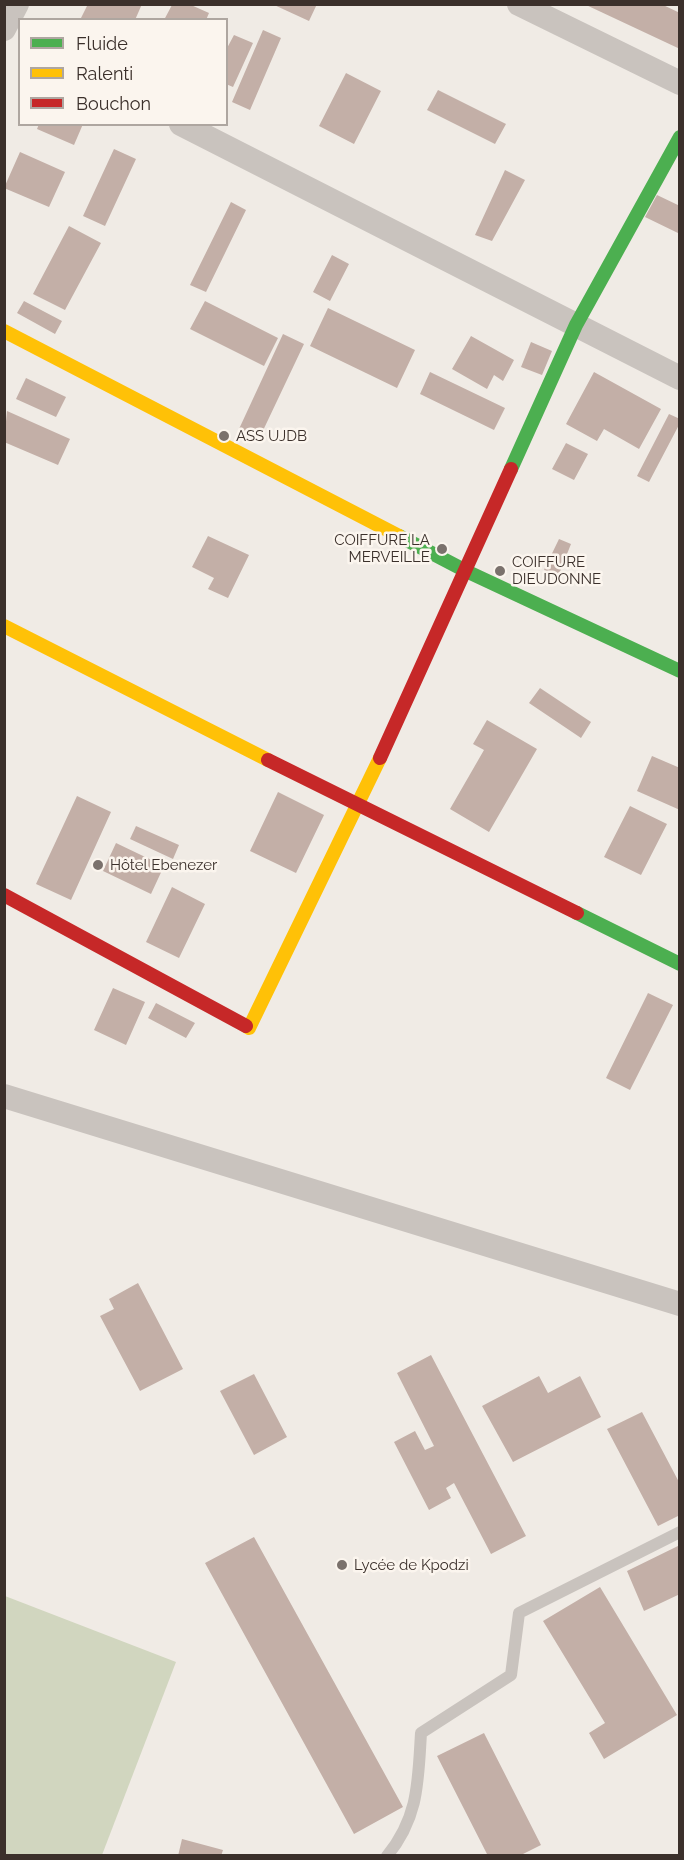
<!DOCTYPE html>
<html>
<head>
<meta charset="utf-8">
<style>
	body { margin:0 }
	#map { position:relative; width:684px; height:1860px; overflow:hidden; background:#f0ebe5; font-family:Raleway,sans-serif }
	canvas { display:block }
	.frame { position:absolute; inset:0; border:6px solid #3b302b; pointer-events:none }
	.legend { position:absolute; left:18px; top:18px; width:210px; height:108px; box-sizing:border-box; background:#fbf5ee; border:2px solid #aea6a0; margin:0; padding:8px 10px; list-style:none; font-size:18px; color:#3b302b }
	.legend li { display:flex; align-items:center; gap:12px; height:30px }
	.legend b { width:30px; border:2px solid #aea6a0 }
</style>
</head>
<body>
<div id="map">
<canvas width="684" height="1860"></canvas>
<div class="frame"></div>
<ul class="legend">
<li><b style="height:8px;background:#4caf50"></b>Fluide</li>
<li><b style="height:8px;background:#ffc107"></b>Ralenti</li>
<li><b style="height:8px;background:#c62828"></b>Bouchon</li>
</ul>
</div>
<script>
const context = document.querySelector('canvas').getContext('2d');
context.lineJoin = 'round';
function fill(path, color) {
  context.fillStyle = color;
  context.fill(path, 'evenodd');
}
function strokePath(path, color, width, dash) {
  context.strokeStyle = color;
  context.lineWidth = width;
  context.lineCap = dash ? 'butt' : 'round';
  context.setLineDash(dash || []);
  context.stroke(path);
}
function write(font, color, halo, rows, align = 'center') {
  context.font = font + ' Raleway,sans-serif';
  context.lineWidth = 5;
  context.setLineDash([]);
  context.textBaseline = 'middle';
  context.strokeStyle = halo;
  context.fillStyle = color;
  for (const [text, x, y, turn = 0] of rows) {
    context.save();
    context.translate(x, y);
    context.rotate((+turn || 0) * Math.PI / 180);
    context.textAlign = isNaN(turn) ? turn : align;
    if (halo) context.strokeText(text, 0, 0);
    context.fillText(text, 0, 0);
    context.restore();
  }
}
const green = new Path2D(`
	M5,1596L176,1662L102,1855H5Z`);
const building = new Path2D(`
	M88,4H142L135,20H80Z
	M272,4H317L309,21Z
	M584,4H661L680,13V49Z
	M172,5H191L209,13L206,20H164Z
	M263,30L281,38L250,110L232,102Z
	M234,35L253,43L233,87L226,84V50Z
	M346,73L381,91L354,144L319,126Z
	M438,90L506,124L495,144L427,110Z
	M39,124H83L74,145L37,129Z
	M114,149L136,159L105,226L83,216Z
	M20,152L65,172L49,207L4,188Z
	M505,170L525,180L492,241L475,235Z
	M657,195L680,206V234L645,217Z
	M231,202L246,210L206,292L190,285Z
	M69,226L101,243L65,310L33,294Z
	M332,255L349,264L330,301L313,292Z
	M24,301L62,321L55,334L17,313Z
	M205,301L278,338L264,366L190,329Z
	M328,308L415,350L397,388L310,346Z
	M283,334L304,344L259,439L239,429Z
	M471,336L514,360L503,381L494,375L487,389L452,369Z
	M531,342L552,351L542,375L521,367Z
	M430,372L505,408L494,430L420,394Z
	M594,372L661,409L639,449L604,429L597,441L566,424Z
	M26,378L66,397L56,417L16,399Z
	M7,411L70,439L58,465L4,442Z
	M669,414L680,419V423L649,482L637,476Z
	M566,443L588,454L574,480L552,469Z
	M208,536L249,555L228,598L208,589L214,578L192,567Z
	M559,539L571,544L557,579L544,570Z
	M540,688L591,722L581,738L529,703Z
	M487,720L537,749L489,832L450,809L484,750L473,744Z
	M652,756L680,768V810L637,791Z
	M278,792L324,815L296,873L250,851Z
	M77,796L111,812L71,900L36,884Z
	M630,806L667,824L641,875L604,857Z
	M136,826L179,845L173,859L130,839Z
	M116,843L164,866L151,894L103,871Z
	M172,887L205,904L179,958L146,942Z
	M113,988L145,1002L126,1045L94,1030Z
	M648,993L673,1005L630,1090L606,1078Z
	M156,1003L195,1023L186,1038L148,1018Z
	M138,1283L183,1369L140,1391L100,1316L114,1309L109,1299Z
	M431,1355L526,1536L491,1554L454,1483L446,1488L451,1498L429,1510L394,1442L415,1431L425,1450L434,1446L397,1373Z
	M254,1374L287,1437L254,1455L220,1391Z
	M539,1376L548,1393L580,1376L601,1417L513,1462L482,1406Z
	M642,1412L680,1484V1515L658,1526L607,1429Z
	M254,1537L403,1807L354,1834L205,1563Z
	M680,1545V1594L644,1611L627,1571Z
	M600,1587L677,1715L604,1759L589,1733L605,1723L543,1621Z
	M484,1733L541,1845L519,1856H488L437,1756Z
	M182,1839L223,1850L221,1856H178Z`);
const lane = new Path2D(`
	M387,1856C419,1817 418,1781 421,1733L511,1675L519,1613L680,1532`);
const street = new Path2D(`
	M519,4L680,83
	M4,29L17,4
	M181,124L680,378
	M4,1096L680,1304`);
const fast = new Path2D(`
	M511,469L576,325L680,137
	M399,536L466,571L680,671
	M577,913L680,964`);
const slow = new Path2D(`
	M4,331L399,536
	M4,626L268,760
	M246,1026L249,1028L380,758`);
const jam = new Path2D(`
	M380,758L511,469
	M268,760L577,913
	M4,895L246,1026`);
const markers = [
	[224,436,6,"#7a716c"],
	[442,549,6,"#7a716c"],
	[500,571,6,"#7a716c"],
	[98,865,6,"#7a716c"],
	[342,1565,6,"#7a716c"]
];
const poiNames = [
	["ASS UJDB",236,436],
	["COIFFURE LA",430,540,"right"],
	["MERVEILLE",430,557,"right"],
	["COIFFURE",512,562],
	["DIEUDONNE",512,579],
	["Hôtel Ebenezer",110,865],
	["Lycée de Kpodzi",354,1565]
];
fill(green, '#d1d6bf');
fill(building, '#c3afa7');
strokePath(lane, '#c9c3be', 12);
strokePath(street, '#c9c3be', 24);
strokePath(fast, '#4caf50', 14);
strokePath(slow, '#ffc107', 14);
strokePath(jam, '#c62828', 14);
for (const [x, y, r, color] of markers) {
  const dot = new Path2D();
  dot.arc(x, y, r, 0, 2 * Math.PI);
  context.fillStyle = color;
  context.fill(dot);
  strokePath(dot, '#fbf5ee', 2);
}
write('15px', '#3b302b', '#fbf5ee', poiNames, 'left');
</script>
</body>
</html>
